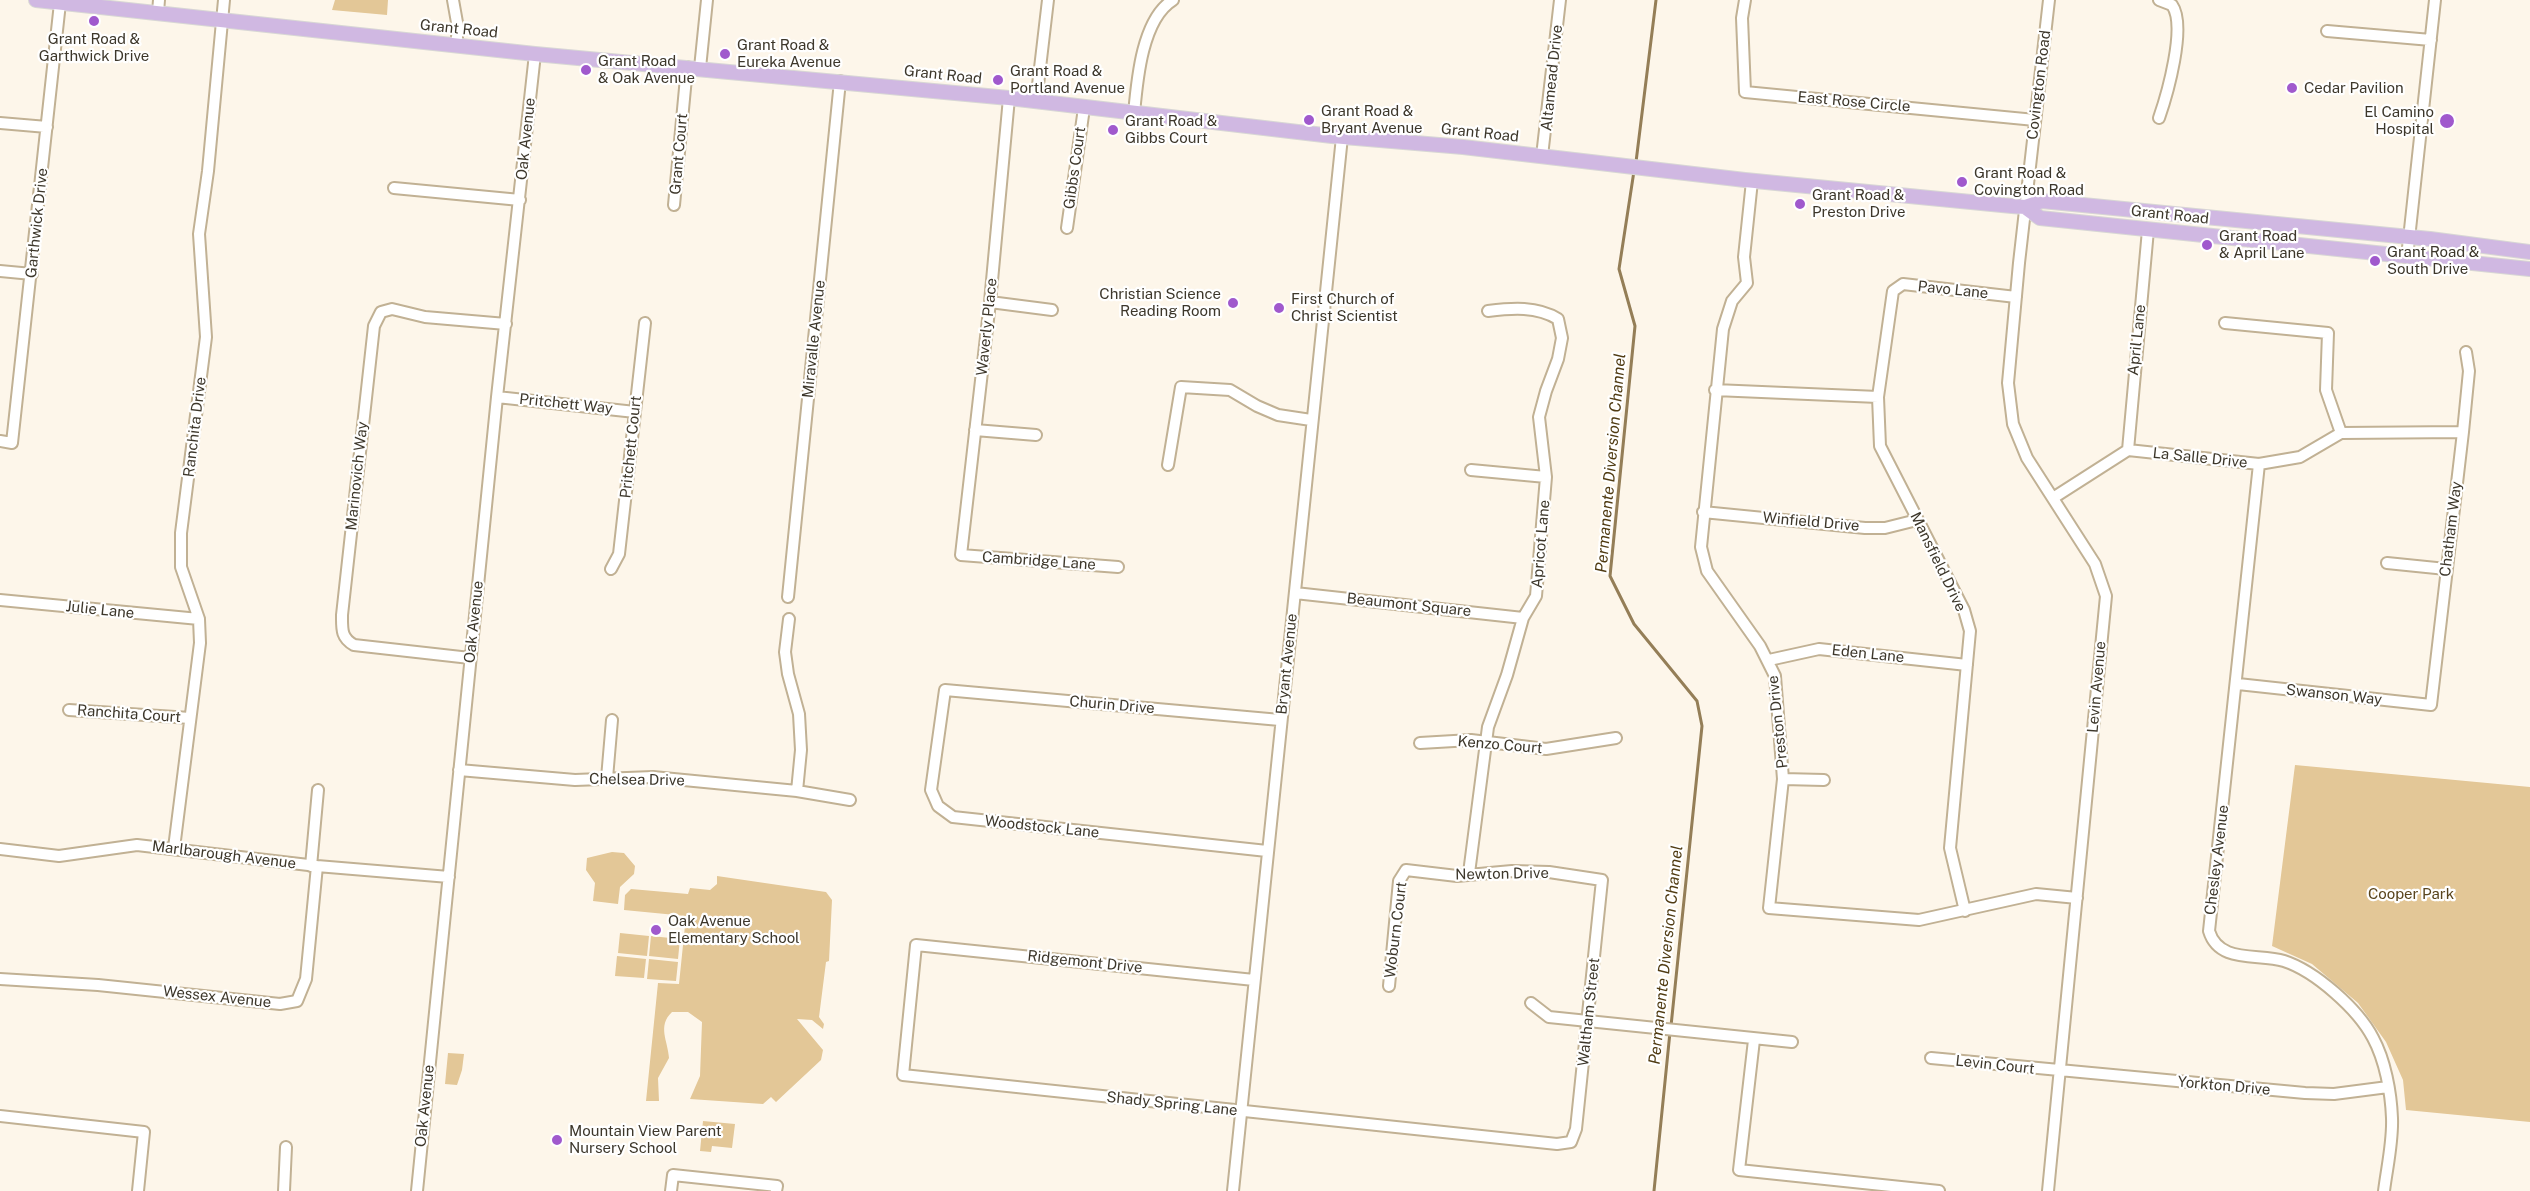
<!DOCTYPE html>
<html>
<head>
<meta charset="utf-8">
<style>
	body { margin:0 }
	canvas { display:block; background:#fdf6ea }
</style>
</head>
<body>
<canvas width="2530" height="1191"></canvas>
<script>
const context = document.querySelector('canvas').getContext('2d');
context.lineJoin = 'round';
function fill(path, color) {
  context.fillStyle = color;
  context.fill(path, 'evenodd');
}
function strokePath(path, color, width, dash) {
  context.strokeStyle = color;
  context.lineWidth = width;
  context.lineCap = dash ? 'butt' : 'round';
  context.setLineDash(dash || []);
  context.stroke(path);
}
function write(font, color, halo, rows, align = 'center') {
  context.font = font + ' "Public Sans",sans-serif';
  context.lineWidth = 4.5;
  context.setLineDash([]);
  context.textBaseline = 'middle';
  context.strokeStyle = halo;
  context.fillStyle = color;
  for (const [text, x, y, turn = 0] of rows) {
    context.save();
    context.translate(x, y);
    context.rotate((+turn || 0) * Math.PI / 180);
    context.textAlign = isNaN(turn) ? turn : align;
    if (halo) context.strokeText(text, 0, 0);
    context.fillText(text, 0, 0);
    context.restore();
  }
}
const green = new Path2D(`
	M335,0H388L387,15L332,10Z
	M2295,765L2530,787V1122L2406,1110L2403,1080L2386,1042L2358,1003L2312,964L2272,946Z
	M612,852L624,853L635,866L634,874L620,887L618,904L593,901L595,883L586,870L587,858Z
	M717,876L826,892L832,900L829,961L826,962L819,1017L824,1024L823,1029L812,1020L797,1019L823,1050L821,1060L776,1102L771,1097L763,1104L690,1099L700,1076L702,1022L688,1012H672C657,1026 668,1041 669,1058L658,1078L659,1101H646L658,983L679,984L686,916L624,910L625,895L631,889L688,894L690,888L710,890L717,884Z
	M620,933L649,936L647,956L618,953Z
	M651,936L680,939L678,959L649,956Z
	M617,956L646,959L644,978L615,976Z
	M649,959L678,962L676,981L647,979Z
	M448,1053L464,1054L462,1070L457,1085L445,1084Z
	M703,1121L735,1124L732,1148L712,1146L711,1152L700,1151Z`);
const stream = new Path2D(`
	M1636,162L1656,0
	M1634,171L1619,269L1635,326L1610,576L1634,624L1697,701L1702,726L1671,1026
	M1654,1191L1670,1032`);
const minor = new Path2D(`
	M453,0L458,28L456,46
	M1745,0L1742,18L1745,92L2035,120
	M158,12L159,0
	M2327,31L2431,40
	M700,68L707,0
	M1009,98L990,302L961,555L1118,567
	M1036,102L1048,0
	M1134,114C1137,80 1142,19 1173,0
	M2159,118C2167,95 2187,26 2172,5L2159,0
	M0,123L47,127
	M1542,156L1560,0
	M1752,181L1744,257L1747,283L1732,301L1723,329L1701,547L1707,571L1760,646L1775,676L1783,779L1769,908L1919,920L2036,894L2077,898
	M394,188L520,200
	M674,205L687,67
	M1067,228L1084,108
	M2407,257L2435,0
	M0,271L32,274
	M990,302L1052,310
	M2225,323L2328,333L2326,390L2341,433
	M1715,390L1878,397
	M497,397L635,412
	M975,430L1036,435
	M0,441L12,443L60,3
	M2128,450L2148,230
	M2259,464L2209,931C2219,964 2258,953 2284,961C2315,971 2358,1009 2373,1038C2385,1060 2391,1092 2392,1118C2393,1142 2387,1167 2384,1191
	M1168,465L1181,387L1230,390L1257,406L1278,415L1311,420
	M1471,470L1546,477
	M2053,498L2128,450L2259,464L2300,457L2341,433L2463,432
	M1703,512L1865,528H1885L1917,520
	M2387,563L2446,569
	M611,569L619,554L645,323
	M1295,593L1523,618
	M788,597L840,81
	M0,600L199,619
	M789,619L785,652L788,674L799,714L801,750L797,791
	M470,658L354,645C341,638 342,629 342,615L374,326L381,312L392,309L425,317L506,324
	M1769,660L1819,649L1967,665
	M2238,684L2431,705L2463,432L2469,371L2466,352
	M69,710L190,718
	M1420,743L1471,740L1546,749L1616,738
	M459,770L575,780L653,777L797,791L850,800
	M607,778L612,720
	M1783,779L1824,780
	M174,848L200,643L199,619L181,567V533L206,337L199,234L208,171L224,0
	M0,849L59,856L137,845L317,866L449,877
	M1267,851L953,817L938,806L931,790L945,690L1280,720
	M311,866L318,790
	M1469,873L1488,727L1507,675L1523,618L1536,596L1546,477L1539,417L1546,391L1558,359L1562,338L1558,319C1537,306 1512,308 1488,311
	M1965,911L1950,848L1970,631L1964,610L1880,446L1878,397L1893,291L1903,284L2016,297
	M0,979L98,985L280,1004L297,1001L306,979L317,866
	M1254,980L916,945L903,1075L1557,1144L1571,1142L1576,1129L1602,880L1549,872L1512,871L1457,876L1406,870L1399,881L1389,986
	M1531,1003L1549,1017L1792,1042
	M1754,1040L1739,1170L1939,1191
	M1931,1058L2305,1093L2334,1094L2388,1087
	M0,1116L144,1132L138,1191
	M284,1191L286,1147
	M417,1191L497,397L535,54
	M671,1191L673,1175L777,1186L776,1191
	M1233,1191L1342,137
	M2048,1191L2106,596L2095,564L2027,458L2013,424L2008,383L2019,263L2049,0`);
const major = new Path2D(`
	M36,0L535,54L1009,98L1332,136L1463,147L1745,180L2012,206L2025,207L2042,201L2430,239L2530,252
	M2025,207L2040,218L2530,269`);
const markers = [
	[94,21,6,"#a059cd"],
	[725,54,6,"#a059cd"],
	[586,70,6,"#a059cd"],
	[998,80,6,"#a059cd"],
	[2292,88,6,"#a059cd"],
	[1309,120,6,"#a059cd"],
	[2447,121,8,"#a059cd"],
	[1113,130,6,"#a059cd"],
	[1962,182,6,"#a059cd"],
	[1800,204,6,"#a059cd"],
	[2207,245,6,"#a059cd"],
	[2375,261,6,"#a059cd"],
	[1233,303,6,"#a059cd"],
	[1279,308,6,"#a059cd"],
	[656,930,6,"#a059cd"],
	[557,1140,6,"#a059cd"]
];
const streetNames = [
	["Grant Road",459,29,6],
	["Grant Road",943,75,6],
	["Altamead Drive",1552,78,-84],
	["Covington Road",2039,85,-83],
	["East Rose Circle",1854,102,5],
	["Grant Road",1480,133,6],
	["Oak Avenue",526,139,-84],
	["Grant Court",679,154,-85],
	["Gibbs Court",1075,168,-82],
	["Grant Road",2170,215,6],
	["Garthwick Drive",37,223,-84],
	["Pavo Lane",1953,290,6],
	["Waverly Place",987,327,-84],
	["Miravalle Avenue",814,339,-84],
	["April Lane",2137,340,-84],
	["Pritchett Way",566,404,6],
	["Ranchita Drive",195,427,-83],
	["Pritchett Court",631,447,-84],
	["La Salle Drive",2200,458,6],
	["Marinovich Way",357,476,-84],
	["Winfield Drive",1811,522,5],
	["Chatham Way",2451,529,-83],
	["Apricot Lane",1541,544,-85],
	["Cambridge Lane",1039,561,4],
	["Mansfield Drive",1938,562,64],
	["Beaumont Square",1409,605,6],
	["Julie Lane",100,610,6],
	["Oak Avenue",474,622,-84],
	["Eden Lane",1868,654,6],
	["Bryant Avenue",1287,664,-84],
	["Levin Avenue",2097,687,-85],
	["Swanson Way",2334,695,6],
	["Churin Drive",1112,705,5],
	["Ranchita Court",129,714,4],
	["Preston Drive",1778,722,-96],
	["Kenzo Court",1500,745,5],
	["Chelsea Drive",637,780,1],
	["Woodstock Lane",1042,827,6],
	["Marlbarough Avenue",224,855,7],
	["Chesley Avenue",2217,860,-83],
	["Newton Drive",1502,874,-1],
	["Woburn Court",1396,930,-83],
	["Ridgemont Drive",1085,962,6],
	["Wessex Avenue",217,997,6],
	["Waltham Street",1589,1012,-84],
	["Levin Court",1995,1065,6],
	["Yorkton Drive",2224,1086,5],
	["Shady Spring Lane",1172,1104,6],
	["Oak Avenue",425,1106,-84]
];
const poiNames = [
	["Grant Road &",94,39,"center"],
	["Garthwick Drive",94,56,"center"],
	["Grant Road &",737,45],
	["Eureka Avenue",737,62],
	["Grant Road",598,61],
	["& Oak Avenue",598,78],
	["Grant Road &",1010,71],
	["Portland Avenue",1010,88],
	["Cedar Pavilion",2304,88],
	["Grant Road &",1321,111],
	["Bryant Avenue",1321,128],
	["El Camino",2434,112,"right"],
	["Hospital",2434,129,"right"],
	["Grant Road &",1125,121],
	["Gibbs Court",1125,138],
	["Grant Road &",1974,173],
	["Covington Road",1974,190],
	["Grant Road &",1812,195],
	["Preston Drive",1812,212],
	["Grant Road",2219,236],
	["& April Lane",2219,253],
	["Grant Road &",2387,252],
	["South Drive",2387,269],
	["Christian Science",1221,294,"right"],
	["Reading Room",1221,311,"right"],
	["First Church of",1291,299],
	["Christ Scientist",1291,316],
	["Oak Avenue",668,921],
	["Elementary School",668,938],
	["Mountain View Parent",569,1131],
	["Nursery School",569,1148]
];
const parkNames = [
	["Cooper Park",2411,894]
];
const waterNames = [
	["Permanente Diversion Channel",1611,463,-85],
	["Permanente Diversion Channel",1666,955,-84]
];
fill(green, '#e3c797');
strokePath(stream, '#947e57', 3);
strokePath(minor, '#c1b194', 14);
strokePath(major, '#d8d7d5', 16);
strokePath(minor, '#fff', 10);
strokePath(major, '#d0b8e2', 14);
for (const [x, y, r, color] of markers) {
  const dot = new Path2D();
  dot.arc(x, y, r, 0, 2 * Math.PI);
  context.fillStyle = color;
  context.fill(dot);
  strokePath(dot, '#fff', 2);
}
write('15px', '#3d372b', '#fff', streetNames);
write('15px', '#3d372b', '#fff', poiNames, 'left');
write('15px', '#59441c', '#fff', parkNames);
write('italic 16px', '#503b12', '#fff', waterNames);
</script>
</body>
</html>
